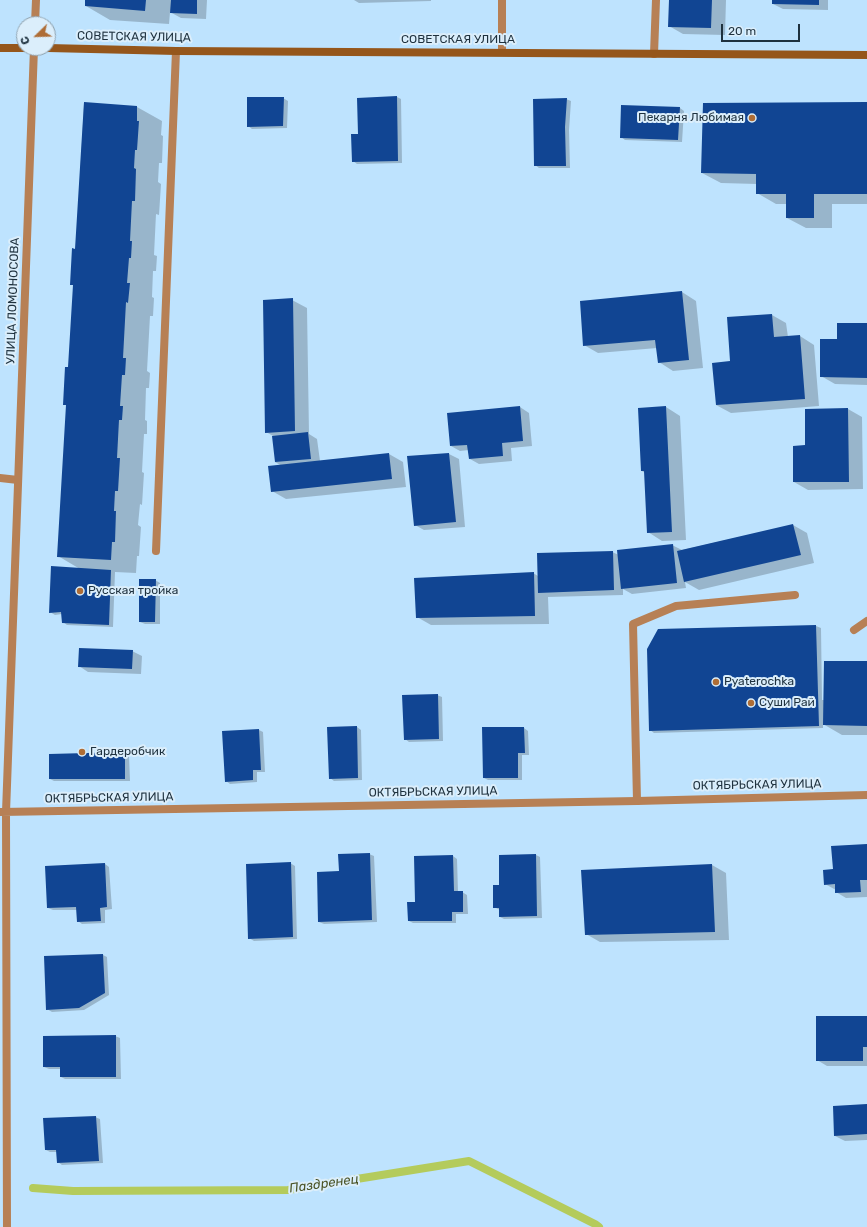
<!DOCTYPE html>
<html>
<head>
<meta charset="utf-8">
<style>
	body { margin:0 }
	#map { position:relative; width:867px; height:1227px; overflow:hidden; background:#bee3fe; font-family:Rubik,sans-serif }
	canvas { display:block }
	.north { position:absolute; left:16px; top:16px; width:40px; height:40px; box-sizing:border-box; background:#dbeefb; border:1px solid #8fa2af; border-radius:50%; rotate:247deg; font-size:11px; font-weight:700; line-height:16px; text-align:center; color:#1e313e }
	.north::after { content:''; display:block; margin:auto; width:14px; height:18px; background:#ae6d36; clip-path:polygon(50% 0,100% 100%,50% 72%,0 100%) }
	.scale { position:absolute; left:721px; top:24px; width:79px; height:18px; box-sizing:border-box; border:2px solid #1e313e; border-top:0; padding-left:5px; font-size:12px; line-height:14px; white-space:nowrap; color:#1e313e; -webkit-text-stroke:3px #dbeefb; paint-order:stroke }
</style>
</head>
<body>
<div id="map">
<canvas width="867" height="1227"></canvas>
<div class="north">С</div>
<div class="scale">20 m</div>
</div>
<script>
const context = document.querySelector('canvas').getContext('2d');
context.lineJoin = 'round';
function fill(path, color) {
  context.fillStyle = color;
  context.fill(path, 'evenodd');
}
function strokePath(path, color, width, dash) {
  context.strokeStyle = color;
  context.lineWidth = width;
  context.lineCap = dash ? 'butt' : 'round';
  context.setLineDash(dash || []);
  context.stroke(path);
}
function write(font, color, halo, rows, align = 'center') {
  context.font = font + ' Rubik,sans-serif';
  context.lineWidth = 4;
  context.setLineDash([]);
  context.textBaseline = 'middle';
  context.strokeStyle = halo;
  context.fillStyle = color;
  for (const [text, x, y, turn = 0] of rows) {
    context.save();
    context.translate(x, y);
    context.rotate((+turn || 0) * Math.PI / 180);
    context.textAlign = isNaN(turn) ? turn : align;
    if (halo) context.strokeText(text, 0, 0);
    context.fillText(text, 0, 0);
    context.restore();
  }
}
const shadow = new Path2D(`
	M86,0H207L206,19L181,18L170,12L169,24L110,20L86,6Z
	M354,0H431V1L359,3Z
	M670,0H726L725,35L683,34L669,26Z
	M773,0H828V10L783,9L773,4Z
	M397,97L401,99L402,163L357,164L353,161L359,135Z
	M283,98L288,101L287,128L252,129L248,126Z
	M566,99L571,101L569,130L570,168H539L535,165Z
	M867,103V204H832V228H806L787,218V204H776L757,193V184L721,183L702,173Z
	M84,104L137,107L162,121L161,135L163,136L162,163H159L158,182L161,184L159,215L156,214L154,255L157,256L156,271H153L152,297L154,298L153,316H150L147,371L150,373L149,388H146L145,420L147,421V434H144L142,472L144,473L142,505L140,504L138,525L141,527L139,556H137L136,573L115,572L113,627L67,625L63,622L62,614L55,615L50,612L80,569L58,556L67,406L64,404L69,368L74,286L71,284L76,250Z
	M680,108L684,111L682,142L625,140L621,137Z
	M682,292L696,301L703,368L673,371L659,362L657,348L598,353L584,345L581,302Z
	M292,300L307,308L309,434L317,439L320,461L389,454L403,462L406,487L286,499L272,491L282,466L275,462V437L266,432Z
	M772,315L786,323L788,337L800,336L814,345L819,406L731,413L716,405L731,362L728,318Z
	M867,324V385L835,384L821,376L838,340Z
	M520,407L529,413L532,446L511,448L512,461L479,464L470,459L469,450L460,451L451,446Z
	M666,407L680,416L686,540L662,541L648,532L645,473L642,471L639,409Z
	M848,409L862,417L863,489L808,490L794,482L806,446V410Z
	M449,454L459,459L465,527L424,530L415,525Z
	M793,525L807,533L814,563L699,590L685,582L686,588L632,594L623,589V595L548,597L549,624L431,625L417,617L533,573L538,576L612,552L619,555L672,545L682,550Z
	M155,580L160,583V624H145L140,622Z
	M816,626L821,628L822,700H824L867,662V735H842L823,724V728L654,733L650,730Z
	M132,651L142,656L141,674L88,672L79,666Z
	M437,695L442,697L443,741L409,742L405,739Z
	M357,727L361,730L362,780L334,781L330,778Z
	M524,728L528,731L529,755H522V780H488L484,778Z
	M259,730L263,732L265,772H257V782L230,784L226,781Z
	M125,753L129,755L130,781H54L50,779Z
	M867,845V897L846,898L836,892V890L825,884L834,870Z
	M369,854L374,856L377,922L324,924L319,922L340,872Z
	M536,855L540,857L542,918L504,919L500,917V910L494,907L500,886Z
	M453,856L457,859L458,892H462L467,895L468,914H456V923H413L409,921L416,903Z
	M290,863L295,866L297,939L254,941L249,938Z
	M105,864L109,867L112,909L105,910V923L82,924L78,921L77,910H53L48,908Z
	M712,865L726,873L729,940L600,942L586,934Z
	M103,955L107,957L109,995L84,1010L52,1012L47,1009Z
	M867,1017V1066H827L817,1060Z
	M115,1036L120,1038L121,1079H65L61,1077V1069H49L44,1067Z
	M867,1105V1140L845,1141L835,1136Z
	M95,1117L100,1119L103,1163L62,1165L58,1162L57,1152H50L46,1150Z`);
const stream = new Path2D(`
	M33,1188L73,1191L288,1190L469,1161L595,1224L599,1227`);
const building = new Path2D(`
	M85,0H146L145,11L85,6Z
	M171,0H197V14L170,13Z
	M669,0H712L711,28L668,27Z
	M772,0H819V5L772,4Z
	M397,96L398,161L352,162L351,134H358L357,98Z
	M247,97H284L283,126L247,127Z
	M567,98L565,127L566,166H534L533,99Z
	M84,102L137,106V121H139L137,150H135L134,168L136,169L135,201H132L130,241H132L131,258H129L127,283H130L128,303L126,302L123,358H126L125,375H122L120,406H123L122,420H119L117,458H120L118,491H115L114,511H116L115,542H112L111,560L57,557L66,405H63L65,367H68L73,285H70L72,248L75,249Z
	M867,102V194H814V218H786V194H756V174L701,173L703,103Z
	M621,105L680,107L678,140L620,138Z
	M682,291L689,360L658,363L655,340L583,346L580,301Z
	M293,298L295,431L265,433L263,300Z
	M772,314L774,337L800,335L805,399L716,405L712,363L730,361L727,317Z
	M837,323H867V378L820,377V339H837Z
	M520,406L523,441L502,443L503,456L469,459L467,445L450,446L447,413Z
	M666,406L672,532L647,533L644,471H641L638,408Z
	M848,408L849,482H793V446L805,445V409Z
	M308,432L311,459L275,462L272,436Z
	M389,453L392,479L271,492L268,466Z
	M449,453L456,522L414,526L407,456Z
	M793,524L801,555L684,582L677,551Z
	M673,544L677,583L621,589L617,550Z
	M613,551L614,590L538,593L537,553Z
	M51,566L111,570L109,625L62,623L61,612L49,613Z
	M534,572L535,616L416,618L414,578Z
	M139,579H156L155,622H139Z
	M816,625L819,726L649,731L647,649L658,629Z
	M79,648L133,650L132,669L78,667Z
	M824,661H867V726L823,725Z
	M438,694L439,739L404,740L402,695Z
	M357,726L358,778L329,779L327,727Z
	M482,727H524L525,753H518V778H483Z
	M259,729L261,770H253V780L225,782L222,731Z
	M125,752V779H49V754Z
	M867,844V880H860L861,892L835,893V884L824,885L823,870L833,869L831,846Z
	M370,853L372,920L318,922L317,872L339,871L338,854Z
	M536,854L537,916L499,917V908H493V885H499V855Z
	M453,855L454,891H463V912H452V921H408L407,902H415L414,856Z
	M291,862L293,937L248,939L246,864Z
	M105,863L107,907L100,908L101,921L77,922L76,907L47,908L45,866Z
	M712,864L715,932L585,935L581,870Z
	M103,954L105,993L79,1008L46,1010L44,956Z
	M816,1016H867V1047H863V1061H816Z
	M116,1035V1077H60V1067H43V1036Z
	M867,1104V1134L834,1136L833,1106Z
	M96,1116L99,1161L57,1163L56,1150H45L43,1118Z`);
const lane = new Path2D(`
	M502,0V52
	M654,54L656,0
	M0,478L18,480
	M156,551L176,51
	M854,630L867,621
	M637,801L633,624L676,606L795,595`);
const street = new Path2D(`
	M35,24L36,0
	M1,812L637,801L867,795
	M7,1227L6,812L34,48`);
const secondary = new Path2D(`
	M0,48H24
	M48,48L176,51L867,55`);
const markers = [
	[752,118,4,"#ae6d36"],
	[80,591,4,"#ae6d36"],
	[716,682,4,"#ae6d36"],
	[751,703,4,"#ae6d36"],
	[82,752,4,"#ae6d36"]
];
const streetNames = [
	["СОВЕТСКАЯ УЛИЦА",134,37,1],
	["СОВЕТСКАЯ УЛИЦА",458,40],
	["УЛИЦА ЛОМОНОСОВА",13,301,-88],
	["ОКТЯБРЬСКАЯ УЛИЦА",757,785,-1],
	["ОКТЯБРЬСКАЯ УЛИЦА",433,792,-1],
	["ОКТЯБРЬСКАЯ УЛИЦА",109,798,-1]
];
const poiNames = [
	["Пекарня Любимая",744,118,"right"],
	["Русская тройка",88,591],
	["Pyaterochka",724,682],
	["Суши Рай",759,703],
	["Гардеробчик",90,752]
];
const waterNames = [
	["Паздренец",324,1184,-8]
];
fill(shadow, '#0003');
strokePath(stream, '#b4cb5c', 8);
fill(building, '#114593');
strokePath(lane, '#b78055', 8);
strokePath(street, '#b78055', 8);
strokePath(secondary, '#95561b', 8);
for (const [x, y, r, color] of markers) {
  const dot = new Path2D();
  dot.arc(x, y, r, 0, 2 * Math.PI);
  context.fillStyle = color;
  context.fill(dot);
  strokePath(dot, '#dbeefb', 1.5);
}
write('12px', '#1e313e', '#dbeefb', streetNames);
write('12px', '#1e313e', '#dbeefb', poiNames, 'left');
write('italic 13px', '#4a5326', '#dbeefb', waterNames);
</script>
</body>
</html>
